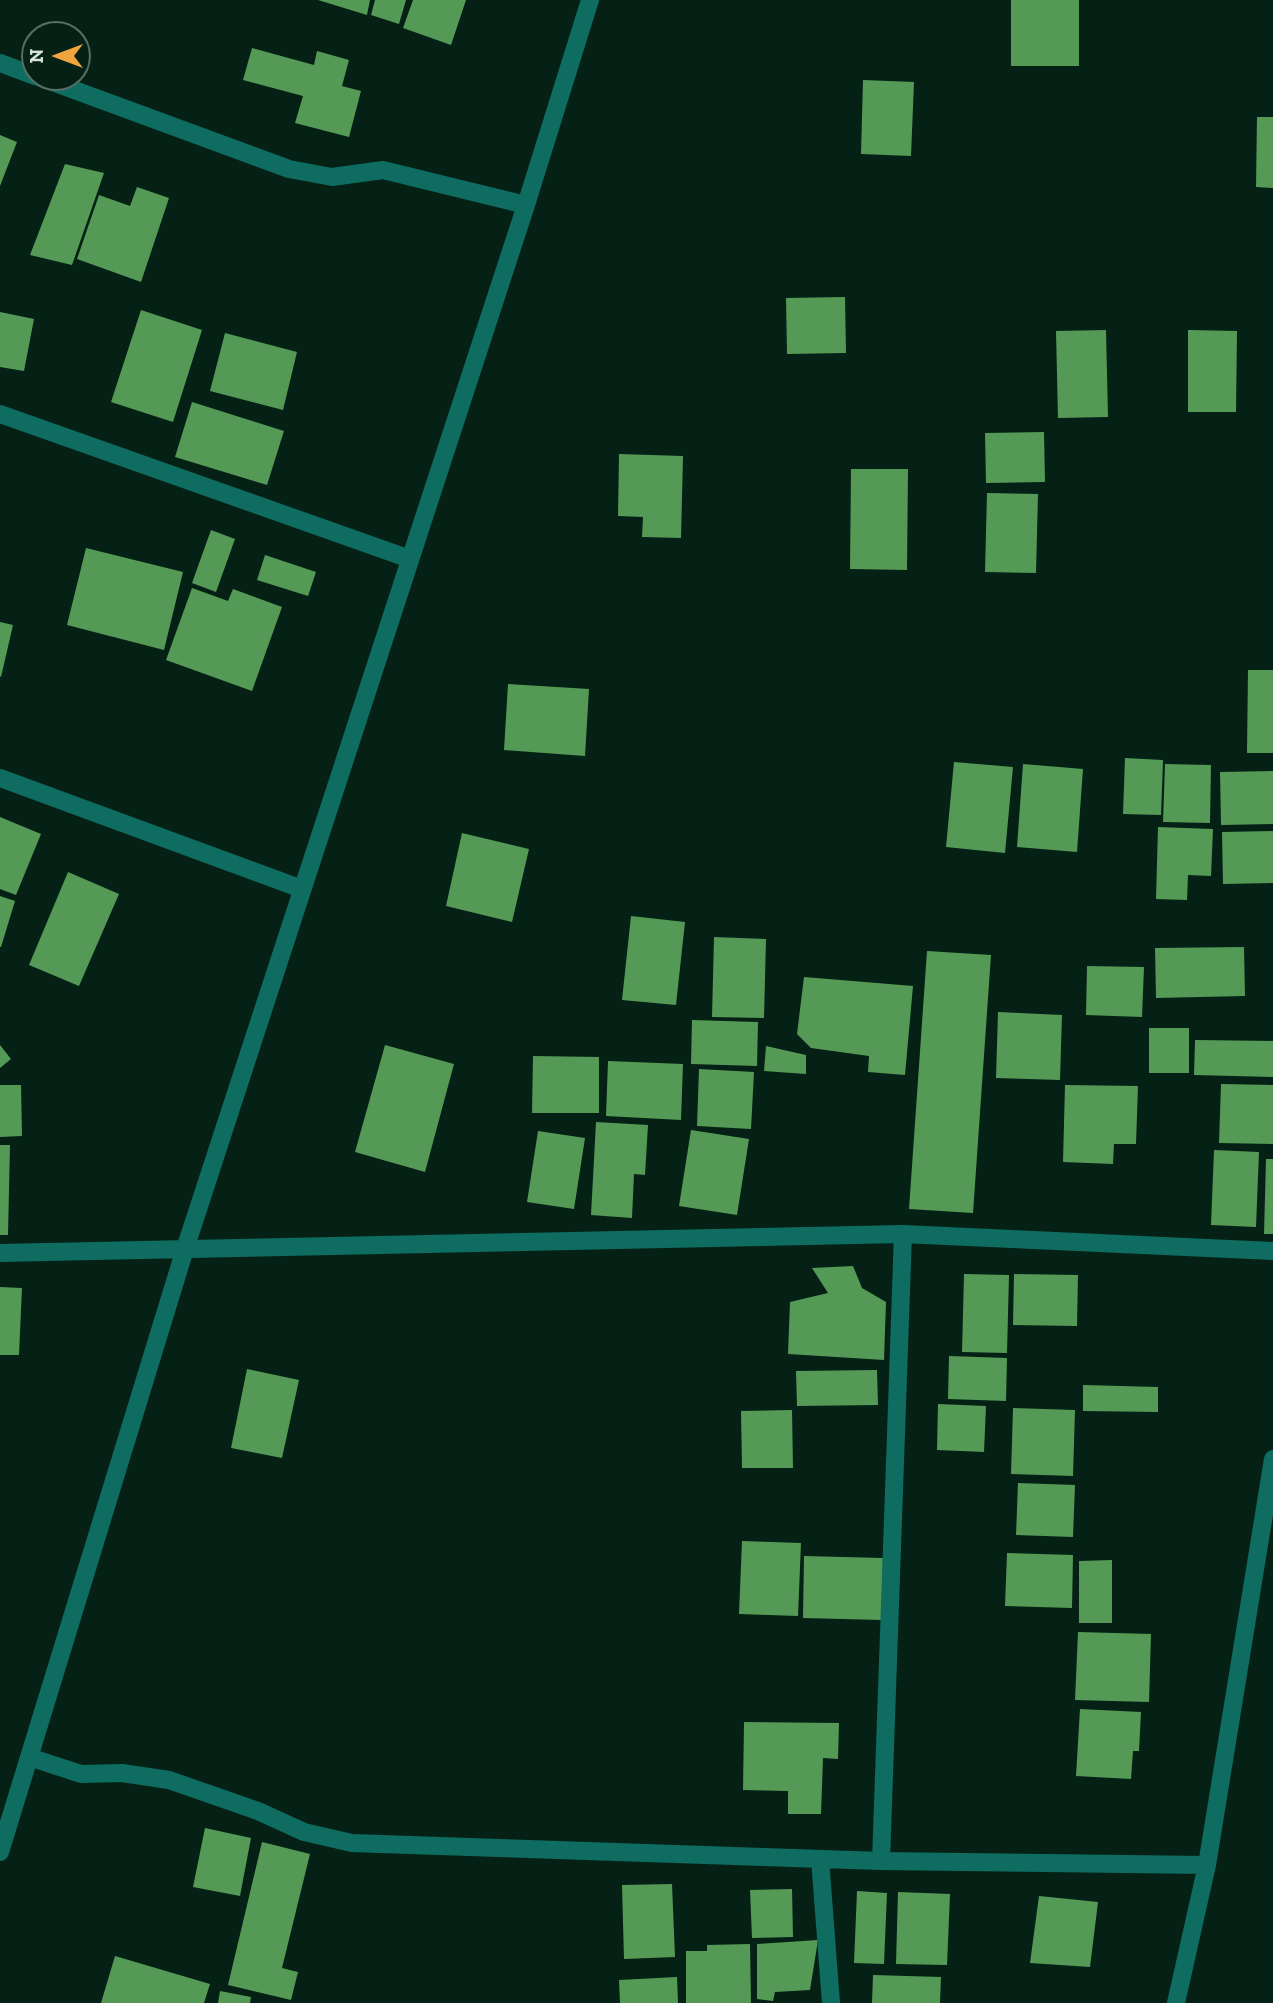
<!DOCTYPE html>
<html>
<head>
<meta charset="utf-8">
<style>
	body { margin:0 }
	#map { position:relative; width:1273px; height:2003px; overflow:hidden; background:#052115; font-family:"Zilla Slab",serif }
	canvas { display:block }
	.north { position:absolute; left:21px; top:21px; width:70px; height:70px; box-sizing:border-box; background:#052115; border:2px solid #576f64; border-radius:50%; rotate:270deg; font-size:19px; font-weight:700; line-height:28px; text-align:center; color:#d3e3da }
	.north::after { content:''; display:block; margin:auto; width:24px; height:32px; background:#f1a540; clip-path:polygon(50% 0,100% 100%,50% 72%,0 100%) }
</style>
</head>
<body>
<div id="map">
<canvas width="1273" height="2003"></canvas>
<div class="north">N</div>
</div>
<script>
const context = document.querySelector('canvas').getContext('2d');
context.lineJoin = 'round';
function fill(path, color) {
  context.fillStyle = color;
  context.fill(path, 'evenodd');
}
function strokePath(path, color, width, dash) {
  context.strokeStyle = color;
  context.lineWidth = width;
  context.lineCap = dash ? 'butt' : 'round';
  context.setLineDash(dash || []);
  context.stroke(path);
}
const building = new Path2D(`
	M318,0H370L367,15Z
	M375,0H406L399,24L371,15Z
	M413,0H466L451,45L403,28Z
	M1011,0H1079V66H1011Z
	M252,48L314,65L317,51L349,60L342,86L361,91L349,137L295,123L303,96L243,80Z
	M863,80L914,82L911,156L861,154Z
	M1257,117H1273V188L1256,187Z
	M0,135L17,142L0,186Z
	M65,164L104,173L72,265L30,255Z
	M137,187L169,198L141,282L77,259L99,195L130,206Z
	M845,297L846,353L787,354L786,298Z
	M141,310L202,330L173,422L111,402Z
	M0,312L34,319L24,371L0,367Z
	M1106,330L1108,417L1058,418L1056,331Z
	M1188,330L1237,331L1236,412H1188Z
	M225,333L297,352L283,410L210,391Z
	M192,402L284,431L267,485L175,457Z
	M1044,432L1045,482L986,483L985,433Z
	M619,454L683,456L681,538L642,537L643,517L618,516Z
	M851,469H908L907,570L850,569Z
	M987,493L1038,494L1036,573L985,572Z
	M211,530L235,539L216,592L192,583Z
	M86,548L183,572L164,650L67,625Z
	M265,555L316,572L308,596L257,580Z
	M192,588L228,601L233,589L282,607L252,691L166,660Z
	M0,622L13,625L1,677L0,676Z
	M1248,670H1273V753H1247Z
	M508,684L589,689L585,756L504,750Z
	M1125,758L1163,760L1161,815L1123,814Z
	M954,762L1013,767L1005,853L946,847Z
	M1023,764L1083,769L1077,852L1017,847Z
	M1165,764L1211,765L1210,823L1163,822Z
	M1273,771V824L1221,825L1220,772Z
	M0,817L41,834L16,895L0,889Z
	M1158,827L1213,829L1211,876L1188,875L1187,900L1156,899Z
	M1273,831V883L1223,884L1222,832Z
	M462,833L529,849L512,922L446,906Z
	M68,872L119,894L79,986L29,965Z
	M0,896L15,901L1,947H0Z
	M631,916L685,922L676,1005L622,1000Z
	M714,937L766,939L764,1018L712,1017Z
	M1244,947L1245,996L1156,998L1155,948Z
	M927,951L991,955L973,1213L909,1209Z
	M1087,966L1144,967L1142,1017L1086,1015Z
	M804,977L913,986L905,1075L868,1072L869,1056L811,1048L797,1034Z
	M998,1012L1062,1015L1060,1080L996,1078Z
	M692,1020L758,1022L757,1066L691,1064Z
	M1149,1028H1189V1073H1149Z
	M1195,1040L1273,1041V1077L1194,1075Z
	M0,1045L11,1059L0,1068Z
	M385,1045L454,1064L425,1172L355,1152Z
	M766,1046L806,1055V1074L764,1071Z
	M533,1056L599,1057V1113H532Z
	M608,1061L683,1064L681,1120L606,1116Z
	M699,1069L754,1072L751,1129L697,1126Z
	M1221,1084L1273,1085V1144L1219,1143Z
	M0,1085H21L22,1136L0,1137Z
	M1065,1085L1138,1086L1136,1144H1114L1113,1164L1063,1162Z
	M596,1122L648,1125L645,1175L634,1174L632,1218L591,1215Z
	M691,1130L749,1139L737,1215L679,1206Z
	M538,1131L585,1138L574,1209L527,1202Z
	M0,1145H10L8,1235H0Z
	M1214,1150L1259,1152L1256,1227L1211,1225Z
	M1266,1159H1273V1234H1264Z
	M853,1266L862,1288L886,1302L884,1360L788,1354L790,1302L828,1293L812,1268Z
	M964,1274L1009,1275L1007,1353L962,1352Z
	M1014,1274L1078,1275L1077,1326L1013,1325Z
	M0,1287L22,1288L19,1355H0Z
	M949,1356L1007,1358L1006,1401L948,1399Z
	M247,1369L299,1380L282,1458L231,1448Z
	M877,1370L878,1405L797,1406L796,1371Z
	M1083,1385L1158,1387V1412L1083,1411Z
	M938,1404L986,1406L984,1452L937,1450Z
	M1013,1408L1075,1410L1073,1476L1011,1474Z
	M792,1410L793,1468H742L741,1411Z
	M1018,1483L1075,1485L1073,1537L1016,1535Z
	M742,1541L801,1543L798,1616L739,1614Z
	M1007,1553L1073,1555L1072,1608L1005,1606Z
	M804,1556L883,1558L882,1620L803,1618Z
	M1112,1560V1623H1079V1561Z
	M1078,1632L1151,1634L1149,1702L1075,1700Z
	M1080,1709L1141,1712L1139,1751H1133L1131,1779L1076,1776Z
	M744,1722L839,1723L838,1759L823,1758L821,1814H788V1791L743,1790Z
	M205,1828L251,1838L240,1896L193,1887Z
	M262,1842L310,1854L282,1968L298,1972L291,2000L228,1985Z
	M672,1884L675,1957L624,1959L622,1885Z
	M792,1889L793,1937L752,1938L750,1890Z
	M857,1891L887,1893L884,1964L854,1963Z
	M898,1892L950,1894L947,1965L896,1964Z
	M1039,1896L1098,1902L1090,1967L1030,1963Z
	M818,1940L810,1990L775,1992L773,2001L757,1999V1944Z
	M750,1944L751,2003H686V1951H707V1945Z
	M115,1956L210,1984L204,2003H101Z
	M873,1975L941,1977L940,2003H872Z
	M677,1977L678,2003H620L619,1980Z
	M220,1991L251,1997L250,2003H218Z`);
const minor = new Path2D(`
	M0,63L35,76
	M39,77L289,169L332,177L383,170L526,205
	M0,414L410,559
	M0,778L302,889
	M0,1253L903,1234L1273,1251
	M29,1757L81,1774L122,1773L169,1780L258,1811L304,1832L352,1843L881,1861L1207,1865
	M0,1852L185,1249L526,205L590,0
	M820,1859L831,2003
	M881,1861L903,1234
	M1176,2003L1207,1865L1273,1459`);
fill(building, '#549a56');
strokePath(minor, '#0f6c60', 18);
</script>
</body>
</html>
